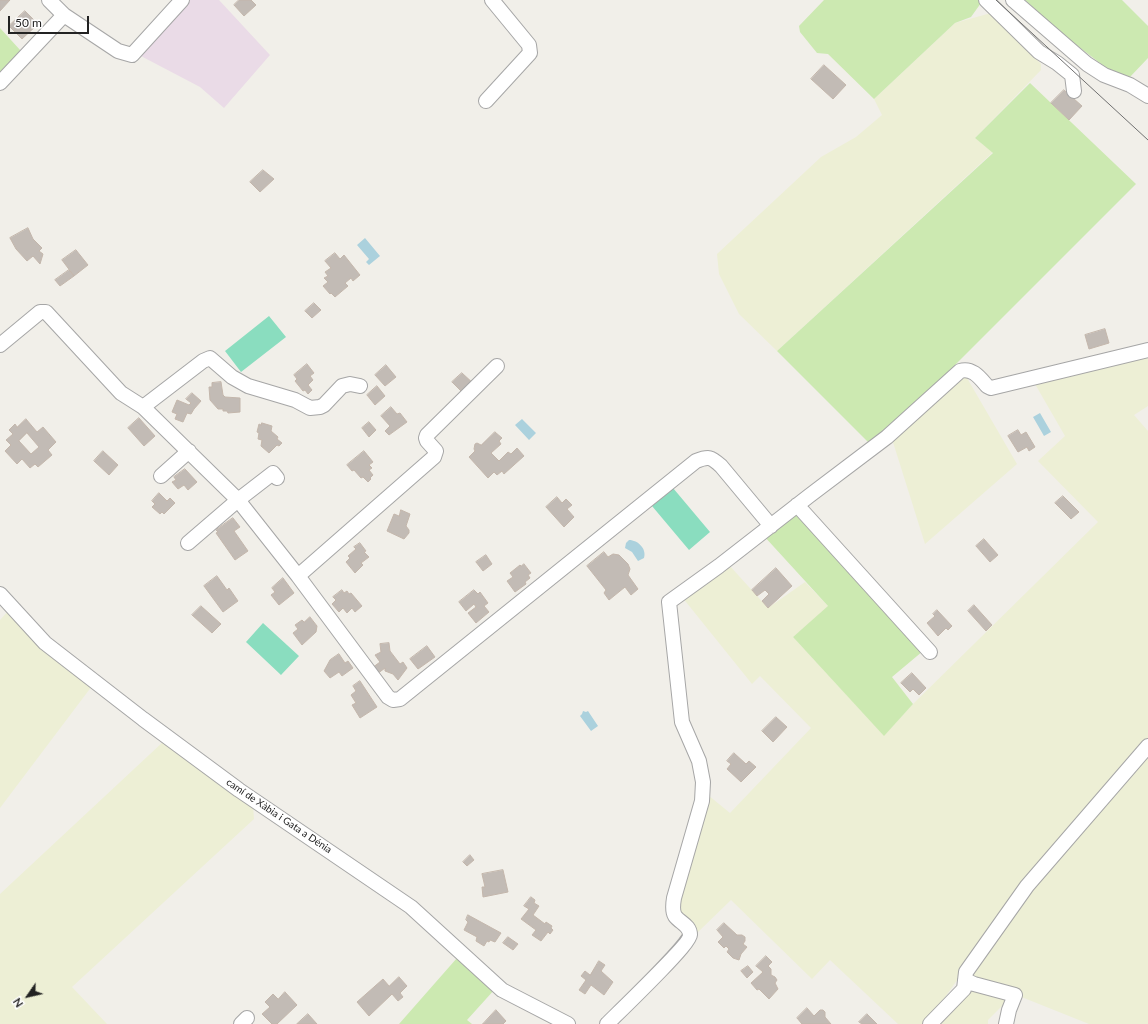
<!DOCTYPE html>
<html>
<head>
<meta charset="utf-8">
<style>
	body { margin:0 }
	#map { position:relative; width:1148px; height:1024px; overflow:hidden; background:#f1efe9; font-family:Lato,sans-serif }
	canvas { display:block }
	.north { position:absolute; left:8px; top:976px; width:40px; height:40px; -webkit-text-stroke:3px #fff; paint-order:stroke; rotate:236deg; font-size:11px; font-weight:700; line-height:16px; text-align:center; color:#222 }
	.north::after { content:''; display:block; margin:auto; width:14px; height:18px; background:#222; clip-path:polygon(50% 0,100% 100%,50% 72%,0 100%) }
	.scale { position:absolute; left:8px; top:16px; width:81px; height:18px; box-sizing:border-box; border:2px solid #222; border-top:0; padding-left:5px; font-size:12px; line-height:14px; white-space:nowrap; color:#222; -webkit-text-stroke:3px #fff; paint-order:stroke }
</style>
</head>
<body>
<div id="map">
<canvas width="1148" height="1024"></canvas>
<div class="north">N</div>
<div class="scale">50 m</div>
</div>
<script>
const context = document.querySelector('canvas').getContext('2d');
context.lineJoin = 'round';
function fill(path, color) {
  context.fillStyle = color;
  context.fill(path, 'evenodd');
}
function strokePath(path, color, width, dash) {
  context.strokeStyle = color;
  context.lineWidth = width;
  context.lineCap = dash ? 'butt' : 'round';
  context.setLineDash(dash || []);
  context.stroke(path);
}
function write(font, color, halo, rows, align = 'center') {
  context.font = font + ' Lato,sans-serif';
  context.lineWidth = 3.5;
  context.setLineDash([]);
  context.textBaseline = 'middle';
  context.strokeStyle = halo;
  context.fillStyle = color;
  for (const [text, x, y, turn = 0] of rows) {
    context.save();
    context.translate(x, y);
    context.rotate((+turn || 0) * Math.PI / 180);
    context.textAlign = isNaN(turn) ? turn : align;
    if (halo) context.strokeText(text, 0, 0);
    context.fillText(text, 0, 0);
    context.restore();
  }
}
const industrial = new Path2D(`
	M190,0H219L270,55L224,108L200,87L139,55Z`);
const farmland = new Path2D(`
	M991,13L1041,64V70L975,138L993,152L777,351L739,314L719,274L717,254L821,157L856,137L882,115L874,99L955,23Z
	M1148,356V406L1134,415L1148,431V739L1092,801L995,926L934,1013L924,1024H898L830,960L812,979L731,900L697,933L681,917L677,903L708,795L730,813L811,728L760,676L752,684L682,597L729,565L768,608L805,582L829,607L793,637L884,735L913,704L1098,522L1038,461L1065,436L1035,384Z
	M962,377L967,378L1017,464L925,544L892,439Z
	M9,610L92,686L0,808V620Z
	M164,741L253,806L254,819L72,987L107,1024H0V894Z
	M1148,758V1024H1089L974,978L970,972L1032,888Z
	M971,988L1008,1000L988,1020V1024H936Z`);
const grass = new Path2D(`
	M824,0H978L981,3L971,17L955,23L874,99L828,54L817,53L800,32L799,26Z
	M1025,0H1122L1148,26V58L1130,77L1109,70L1066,37Z
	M0,28L21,51L0,75Z
	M1030,83L1136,184L917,403L885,432L868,442L777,351L993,153L975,138Z
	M796,514L923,651L892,677L913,704L884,736L793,637L828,606L763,535Z
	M457,958L495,989L467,1020L472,1024H399Z`);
const pitch = new Path2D(`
	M269,316L286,337L241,372L225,351Z
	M673,488L710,532L689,550L652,506Z
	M263,623L299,656L281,675L246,642Z`);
const water = new Path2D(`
	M365,238L380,256L369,265L366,262L369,259L357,245Z
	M1040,413L1051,432L1044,436L1033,417Z
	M522,419L536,433L529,440L515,425Z
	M629,540C638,540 647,549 644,558L638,561L632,552L625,548L626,543Z
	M583,711L586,712L588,711L598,726L591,731L580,716L582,714Z`);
const building = new Path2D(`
	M0,0H10L0,11Z
	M239,0H251L256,5L244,16L234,5Z
	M25,11L38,24L22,39L9,26Z
	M824,65L846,85L833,99L811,79Z
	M1064,90L1082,106L1069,120L1051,103Z
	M263,170L274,179L260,192L250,182Z
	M28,228L33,239L42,248L39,251L43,254L40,264L33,256L27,261L16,249L10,238Z
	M76,250L88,265L74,276L62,260Z
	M335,253L340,259L344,255L360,275L353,281L351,278L345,283L348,286L335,297L331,293L330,294L323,286L328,282L324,278L328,276L325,272L331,268L325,261Z
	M69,270L74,276L60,286L55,280Z
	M314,303L321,310L312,318L305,311Z
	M1105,329L1109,343L1089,349L1085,335Z
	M307,364L314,373L310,376L313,380L308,385L312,390L308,394L305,390L303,391L295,381L297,379L294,375Z
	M386,365L396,377L385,386L375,375Z
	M462,373L475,385L465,395L452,382Z
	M221,382L223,395L225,397L240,398V412L228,413L227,411H223V409H218L210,400L209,387H212V383Z
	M377,386L385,396L375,405L367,395Z
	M192,393L201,401L194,409L191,414L187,413L183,422L175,419L177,414L172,412L177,400L189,405L191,403L186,399Z
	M391,407L397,414L400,413L407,422L389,435L385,431L390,426L381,416Z
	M139,418L155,436L144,446L128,428Z
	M26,419L37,432L43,427L56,442L48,450L52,455L38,467L35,464L30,468L22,459L17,464L5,451L11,445L6,440L13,434L9,430L15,424L17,427ZM27,433L39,447L31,454L19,441Z
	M369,422L376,430L369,437L362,428Z
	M262,423L272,426L271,431L278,437L277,439L282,443L279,446L277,445L269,453L261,446L262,440L258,439L259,433L257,432L259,424L261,425Z
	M1018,430L1021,435L1026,432L1035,447L1029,451L1027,447L1018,452L1008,436Z
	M495,432L502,438L499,441L501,444L491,453L499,461L508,452L511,454L517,448L524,456L504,474L502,471L497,475L494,472L488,478L469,457L475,451L474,449L475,444L477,443L481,445Z
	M103,451L118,465L109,475L94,461Z
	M364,451L373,462L369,465L372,468L369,470L373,475L370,478L371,479L368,482L363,477L361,478L354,470L352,471L347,465Z
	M185,469L197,482L188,490L184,485L178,489L172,482L176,480L174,477Z
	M159,493L167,501L170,498L175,503L164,514L162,512L160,514L152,507L155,504L152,501Z
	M1063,496L1079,512L1071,519L1055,503Z
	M557,497L562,503L566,499L572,505L567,509L574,517L564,527L546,507Z
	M401,510L410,514L406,526L409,530V533L404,539L387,531L394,514L399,516Z
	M233,518L240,527L234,531L248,551L235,560L216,533L218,532L216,530Z
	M984,539L998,555L990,562L976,546Z
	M360,543L366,551L364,552L369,557L361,563L363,565L355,573L346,562L350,558L348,556L356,549L354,547Z
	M604,552L608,557L613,554L619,555L628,564L630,569L628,575L638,589L631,595L625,587L609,600L604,593L606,590L587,566Z
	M486,555L492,564L483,571L476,562Z
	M524,564L531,573L528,575L530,578L525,582L526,584L515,592L507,581L513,577L510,573L520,565L521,566Z
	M776,568L792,586L768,608L762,601L769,594L765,590L757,596L752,590Z
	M217,576L227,590L229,588L238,601L223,612L204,586Z
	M283,578L294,593L279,605L271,595L275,592L272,588Z
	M342,590L344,593L347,591L349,594L351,593L362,606L355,612L352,608L347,613L343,608L339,612L332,604L336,600L333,597Z
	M474,590L478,594L480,592L488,603L484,606L489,612L476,623L468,613L476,607L474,604L466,611L459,602Z
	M974,605L992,625L986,631L968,611Z
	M201,606L221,624L212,633L192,615Z
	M937,610L952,626L948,630L946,628L938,636L927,623L935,616L933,614Z
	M310,617L317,626L316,632L302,645L293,633L298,629L295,625L302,620L304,622Z
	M389,643L390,651L400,664L403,662L407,668L398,680L393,674L385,671V668L377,674L372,668L380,662L375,655L381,652L380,644Z
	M427,646L435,657L418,669L410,659Z
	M339,654L345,663L348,661L353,668L342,676L339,672L330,678L324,671L330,660Z
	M912,673L926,688L919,695L913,689L910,692L901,683Z
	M360,681L377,707L360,718L352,705L356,703L351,695L356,691L353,686Z
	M776,717L787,727L773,742L762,731Z
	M734,753L746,764L749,761L756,767L741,782L727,769L731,764L727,761Z
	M470,855L474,860L467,866L463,862Z
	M503,870L508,892L483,897L482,887H485L482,874Z
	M531,897L535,900L534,903L539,906L533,915L545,924L546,922L552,926L551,928L553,930L550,934L548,932L541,941L532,935L536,930L521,919L529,909L524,906Z
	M468,915L501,933L495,942L490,940L489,942L487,941L484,946L476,941L477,937L464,930L468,922L466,920Z
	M724,923L737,935H742L745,937V941L743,944L747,947L741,954L739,960L733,958L727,952L729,949L726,946L724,948L718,942L723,937L717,930Z
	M508,937L518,944L513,950L503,943Z
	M766,956L772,962L768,966L771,969V975L775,977L777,980L775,983L778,989L769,999L759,989L757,990L751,983L763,972L756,966Z
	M599,961L605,965L601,971L613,982L604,995L591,985L585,994L579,990L586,980L581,976L585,971L590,975Z
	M748,966L753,972L747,978L741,971Z
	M399,977L407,986L400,993L403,997L398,1001L392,994L369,1016L357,1002L383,979L389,986Z
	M285,992L297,1005L277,1024H272L262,1014L270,1007L265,1002L273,994L278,999Z
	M807,1008L814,1016L820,1010H823L825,1012V1017L831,1024H802L797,1018Z
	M496,1010L506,1021L503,1024H483Z
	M308,1014L317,1024H297Z
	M867,1014L877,1024H862L859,1022Z`);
const minor = new Path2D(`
	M49,0L64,15
	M986,0L1039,52L1057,63L1072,75L1074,91
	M1013,0L1087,64L1104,75L1130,85L1148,96
	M0,83L64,15L118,51L132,55L182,0
	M486,101L530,53L529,45L492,0
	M0,345L40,312H46L121,393L143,407L238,500L298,576L388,697L393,700L400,699L696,461C709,456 711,457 721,466L771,526
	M143,407L203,361L210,358L232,377L248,386L295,400L310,408L320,407L324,405L342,386L350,384L360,386
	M161,476L189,451
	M797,505L930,652
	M188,543L238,500L273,473L277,478
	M298,576L434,457L436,451L427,441L426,438L427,435L497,366
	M0,594L45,643L143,719L239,790L411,907L502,990L568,1024
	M965,980L974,984L1015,995L1009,1010L1006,1024
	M241,1024L247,1018
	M607,1024C618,1013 690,944 690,935C690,925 680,923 675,916C672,911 673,904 674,898L702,801L703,782L699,761L682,722L669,602L719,566L809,496L887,437L960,371C972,367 980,378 987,386L991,388L1148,350
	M930,1024L964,989L966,972L1027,886L1148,746`);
const tram = new Path2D(`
	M996,0L1148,140`);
const streetNames = [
	["camí de Xàbia i Gata a Dénia",279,816,34]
];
fill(industrial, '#eadbe7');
fill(farmland, '#edefd5');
fill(grass, '#cce9b1');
fill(pitch, '#8addbf');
fill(water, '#abd1dd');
fill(building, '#c2bbb5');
strokePath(building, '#c3b6ab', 1);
strokePath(minor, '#a6a6a6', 16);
strokePath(minor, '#fff', 14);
strokePath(tram, '#707070', 1);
write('10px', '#222', '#fff', streetNames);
</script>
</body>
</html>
